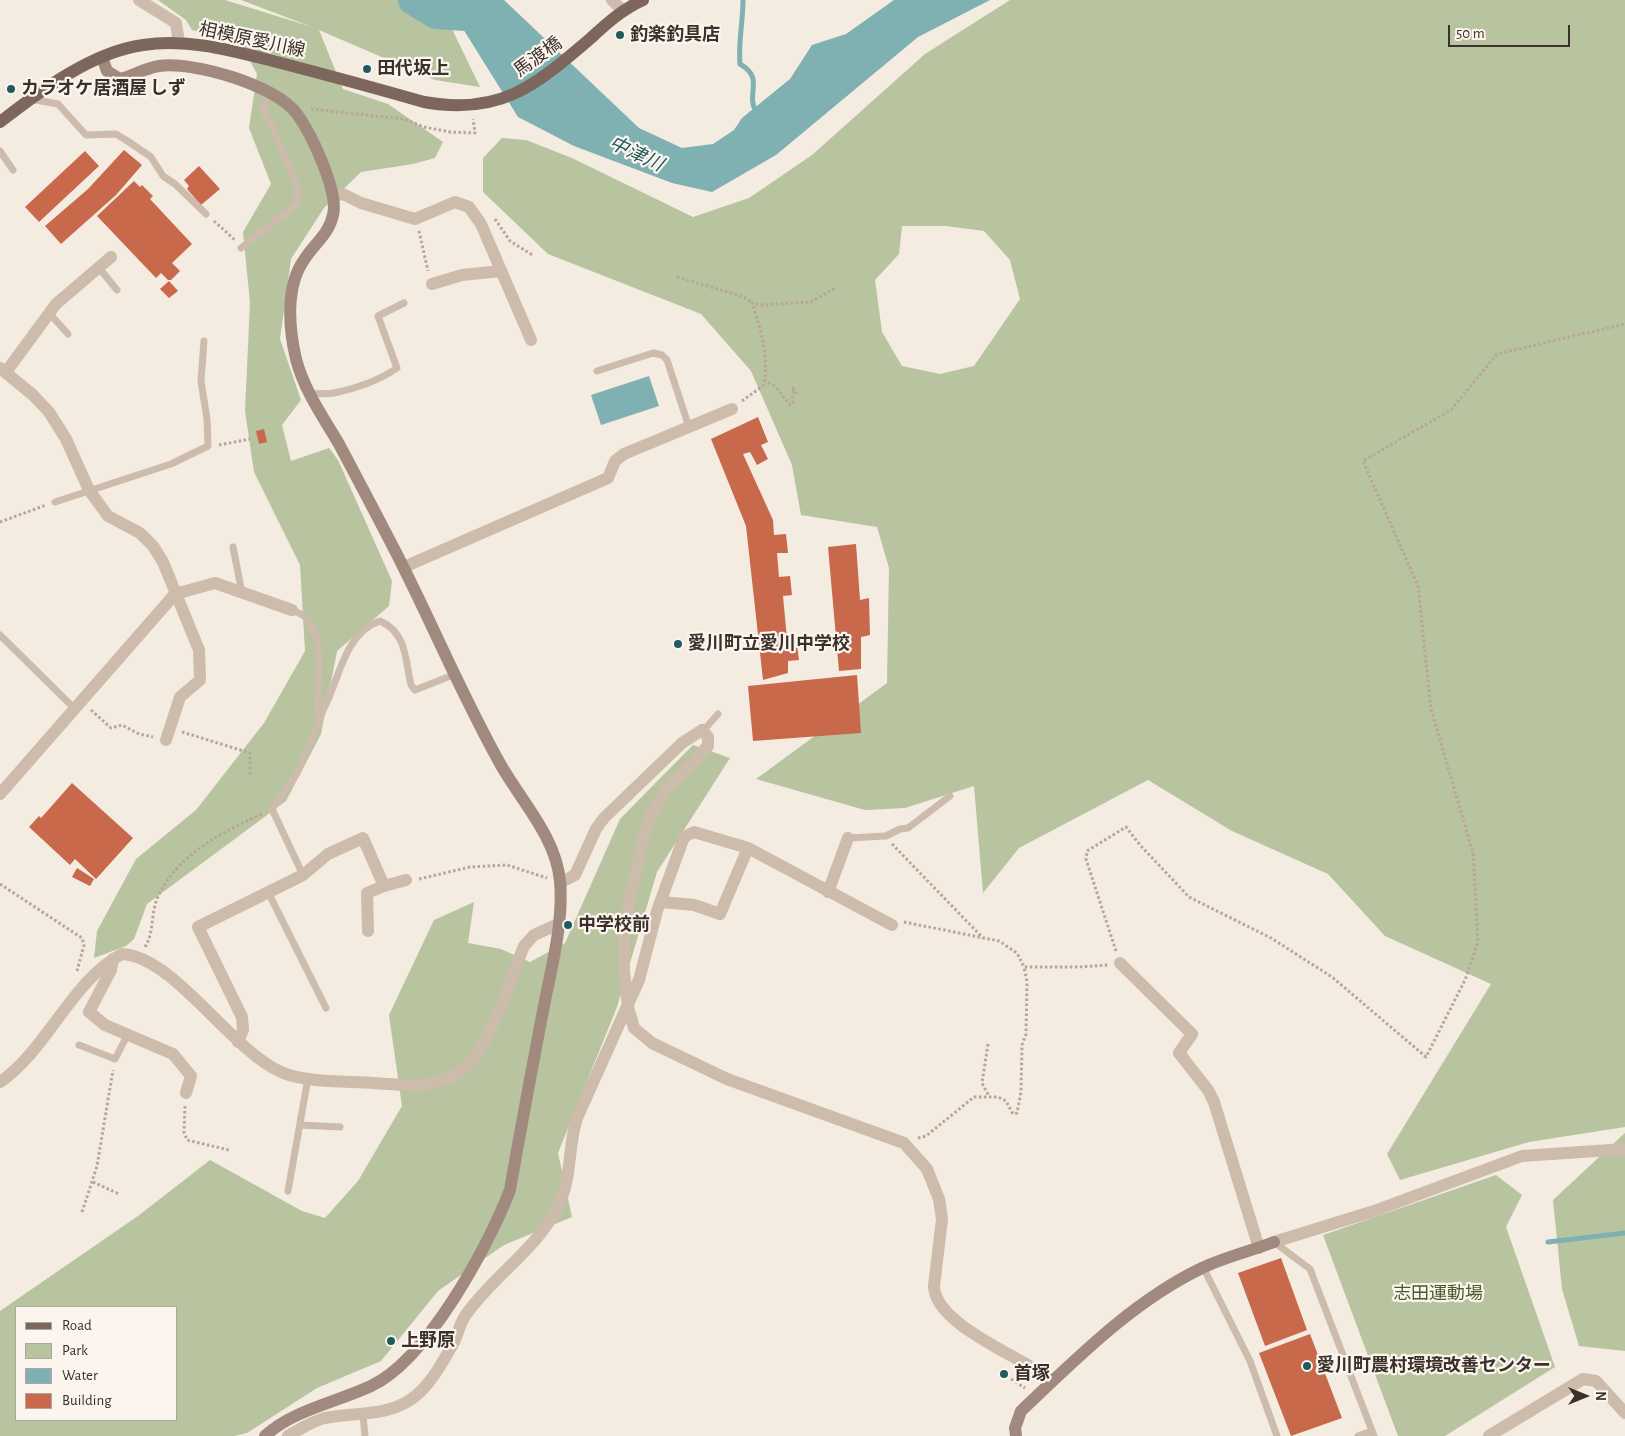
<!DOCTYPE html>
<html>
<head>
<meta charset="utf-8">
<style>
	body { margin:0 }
	#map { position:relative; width:1625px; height:1436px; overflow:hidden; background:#f4ebe1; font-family:"Alegreya Sans",sans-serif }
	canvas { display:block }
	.legend { position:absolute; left:15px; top:1306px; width:162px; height:115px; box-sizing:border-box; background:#fbf5ee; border:1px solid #aea6a0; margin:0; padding:6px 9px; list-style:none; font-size:15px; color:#3b302b }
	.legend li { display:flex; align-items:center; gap:10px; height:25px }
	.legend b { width:25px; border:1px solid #aea6a0 }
	.north { position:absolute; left:1560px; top:1371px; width:50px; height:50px; -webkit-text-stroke:4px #fbf5ee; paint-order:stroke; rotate:90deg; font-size:14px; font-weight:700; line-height:20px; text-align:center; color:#3b302b }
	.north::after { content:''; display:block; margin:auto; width:18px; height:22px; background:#3b302b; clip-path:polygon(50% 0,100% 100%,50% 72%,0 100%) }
	.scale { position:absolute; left:1448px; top:25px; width:122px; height:22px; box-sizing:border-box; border:2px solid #3b302b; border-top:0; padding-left:6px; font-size:15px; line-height:18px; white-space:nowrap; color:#3b302b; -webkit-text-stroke:4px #fbf5ee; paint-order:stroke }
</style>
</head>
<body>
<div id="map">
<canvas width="1625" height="1436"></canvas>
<ul class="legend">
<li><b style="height:6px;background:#7d675c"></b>Road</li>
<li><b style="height:14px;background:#b8c4a0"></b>Park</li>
<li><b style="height:14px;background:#7fb0b2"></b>Water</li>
<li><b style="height:14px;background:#c8694b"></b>Building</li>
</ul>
<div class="north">N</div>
<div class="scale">50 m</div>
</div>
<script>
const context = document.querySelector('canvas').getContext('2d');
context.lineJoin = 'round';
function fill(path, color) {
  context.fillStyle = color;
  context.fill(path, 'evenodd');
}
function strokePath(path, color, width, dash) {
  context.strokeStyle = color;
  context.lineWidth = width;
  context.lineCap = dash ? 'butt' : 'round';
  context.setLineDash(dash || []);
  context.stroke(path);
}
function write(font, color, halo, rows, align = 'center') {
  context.font = font + ' "Alegreya Sans","Noto Sans JP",sans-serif';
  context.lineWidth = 4.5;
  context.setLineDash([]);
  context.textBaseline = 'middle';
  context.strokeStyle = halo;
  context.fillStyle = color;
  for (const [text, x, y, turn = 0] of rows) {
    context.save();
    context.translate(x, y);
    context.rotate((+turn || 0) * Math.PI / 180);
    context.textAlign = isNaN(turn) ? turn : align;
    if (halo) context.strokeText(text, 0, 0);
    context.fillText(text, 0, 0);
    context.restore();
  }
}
const green = new Path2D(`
	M158,0H225L312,27L241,0H405L452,29L480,87L435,80L319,30L343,89L388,104L443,142L435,158L413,164L361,172L324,208L291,259L280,339L301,400L282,425L291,461L329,448L338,460L392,581L389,606L337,651L321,734L286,801L147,904L134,939L126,946L94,958L97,931L136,859L196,810L264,723L305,651L300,565L254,472L245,411L250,303L243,232L271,184L249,128L257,74L240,42L192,30L186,20Z
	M1010,0H1625V1127L1529,1142L1400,1180L1387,1154L1491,984L1385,936L1328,874L1232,831L1148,780L1019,848L983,893L974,786L905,808L865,810L756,779L887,683L889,568L877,527L801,515L792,465L751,371L701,314L548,254L483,192V158L502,138L526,140L572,158L693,217L749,198L812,155L925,54ZM902,226H946L984,231L1010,260L1020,299L974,366L940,374L902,366L882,332L875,280L899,254Z
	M693,745L730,758L657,872L617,1007L558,1153L572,1217L504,1245L438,1291L381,1361L317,1388L247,1433L234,1436H0V1311L138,1216L210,1160L302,1211L325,1218L358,1181L402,1106L389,1015L434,920L474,902L468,943L501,949L530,962L565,943L620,819ZM16,1307H176V1420H16Z
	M1625,1133V1351L1579,1346L1562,1289L1553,1200Z
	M1496,1175L1522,1195L1506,1227L1555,1367L1445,1436H1398L1323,1235Z`);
const water = new Path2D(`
	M445,0H504L639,128L682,148L713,144L734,130L742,118L790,79L812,45L846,34L894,0H990L918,37L776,155L712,192L672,183L574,146L518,117Z
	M649,376L659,406L601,425L591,395Z`);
const stream = new Path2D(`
	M743,0C743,22 738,43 740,64C766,79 744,94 757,113
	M1548,1242L1625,1233`);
const river = new Path2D(`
	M413,0L436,14L480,17`);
const building = new Path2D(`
	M124,150L142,165L116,195L61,244L45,226L88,189Z
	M85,151L99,166L39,222L25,207Z
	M199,166L220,189L201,205L187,189L189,186L184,180Z
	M134,181L140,187L142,185L153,196L150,199L192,244L172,263L180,271L171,280H168L161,273L156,278L97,216Z
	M169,281L178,291L169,298L160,289Z
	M758,417L768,442L761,445L768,459L757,465L750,452L743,454L773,520L774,535L786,534L788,553H777L779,577L790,576L792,595L783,596L787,639L796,638L799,660L788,661V673L763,680L746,526L711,439Z
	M264,429L267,442L259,444L256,431Z
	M856,544L860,600L869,598L870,635L861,637V669L839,671L828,547Z
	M857,675L861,733L753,741L748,686Z
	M72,783L133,838L96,879L75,859L70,865L29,827L39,816L41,818Z
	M77,868L94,879L90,886L72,877Z
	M1281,1258L1307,1330L1265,1346L1238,1273Z
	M1310,1334L1342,1418L1291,1436L1259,1353Z`);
const path = new Path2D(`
	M311,109L404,119L424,127L450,132L475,133L473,119
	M495,219L510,241L534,256
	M214,221L235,240
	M419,231L428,271
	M677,277L744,297L752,303
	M764,380L776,387L790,405L793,403V388L797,395
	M742,401L764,385C769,357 761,329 752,303L761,305L811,302L837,287
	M219,445L250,439
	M0,522L46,505
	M91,710L111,728L122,725L139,734L153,737
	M182,732L250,753V775
	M892,844L983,938
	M419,879L470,867L507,865L547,878
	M0,884L82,938L84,945L77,971
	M904,922L999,941L1017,953L1024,967H1078L1108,965
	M145,947C154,933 151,914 157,899C175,856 222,832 262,814
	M1116,951L1086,859L1087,851L1126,827L1140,845L1189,897L1271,938L1332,977L1426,1057L1465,980L1478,942L1473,853L1431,709L1418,586L1363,461L1451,410L1497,354L1625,324
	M988,1044L982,1083L989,1096
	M185,1106L184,1132L187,1140L229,1150
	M918,1138L926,1136L974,1097H998L1006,1101L1013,1114L1017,1113L1021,1092L1022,1045L1026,1034L1027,982L1024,967
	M93,1182L119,1194
	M82,1212L97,1166L113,1070
	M1011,1379L1025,1388`);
const lane = new Path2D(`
	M30,99L58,104L86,135L116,134L129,142L151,157L163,176L175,184L206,214
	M0,151L13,170
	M241,248L296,205L299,190L271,124C260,112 264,105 269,92
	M99,268L117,290
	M49,313L68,334
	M597,371L653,353L662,355L667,360L689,427
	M311,395C319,392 326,395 334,393C355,389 380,380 397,368L378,316L404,303
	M55,502L171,464L208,446L207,419L201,381L204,341
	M233,547L242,593
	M292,610C296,612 303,614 306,618C327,638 315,691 318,718
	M0,635L75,709
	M703,731L718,714
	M848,838L886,836L900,829L908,828L950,796
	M303,875L272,809C280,797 291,784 298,771C309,750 315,727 326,704C340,676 345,633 380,621C407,633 405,659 411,685L415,690L453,675
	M268,892L326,1008
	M79,1045L115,1059L128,1034
	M300,1125L340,1127
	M288,1191L308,1078
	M1274,1242L1310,1269L1374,1436
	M1203,1267L1250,1361L1277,1436
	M363,1415L365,1436
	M1358,1436L1372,1431`);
const street = new Path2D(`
	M139,0L176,23L179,43
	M612,0L623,11
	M334,196L343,194L361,203L415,219L455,202L469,207L481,224L531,340
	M432,284L462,275L501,271
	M0,368L33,395L49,412L66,439L89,490L108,516L140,533L153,546L163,562L199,650L200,680L180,697L166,740
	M6,372L56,304L111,257
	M404,567L608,478L615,461L624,454L732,409
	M0,794L175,594L215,583L292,610
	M560,883L575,875L596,829L604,818L682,743L702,730L708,737V746L664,792L649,819L642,845L624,925V971L628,1007L634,1028L652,1043L727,1079L904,1143L927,1169L939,1199L942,1219L934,1286C935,1326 1024,1357 1052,1381
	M828,892L848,838
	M661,902L694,905L720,914L748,848
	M368,931L367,893L384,886
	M113,959L111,970L89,1012L105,1025L173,1054L191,1076L186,1093
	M1120,963L1192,1034L1179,1053L1208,1090L1214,1102L1259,1248
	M238,1042L243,1030L242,1017L198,927L303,875L328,854L363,838L384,886L406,880
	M0,1082C47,1050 72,980 122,954C173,956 231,1050 281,1072C305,1083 347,1081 374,1083C395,1084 418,1088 438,1082C447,1079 458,1074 465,1068C491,1044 510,980 524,946L534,935L558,924
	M1274,1242L1374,1211L1522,1156L1625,1149
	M288,1436C300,1429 312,1421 325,1418C354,1412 384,1417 410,1400C429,1388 442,1363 453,1344C458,1335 459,1325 465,1316C494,1274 540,1248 561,1200C572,1173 568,1145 577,1118L639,980L657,911L684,837L694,832L748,848L892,925
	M1489,1436L1583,1379L1596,1381L1625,1413`);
const secondary = new Path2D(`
	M102,57L107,71L120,79C133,76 145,68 159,66C193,61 276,85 297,114C311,133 339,192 333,215C329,234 314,244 304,260C285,287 289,329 296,359C304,390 323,417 339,444C356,476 373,508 390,541C429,615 460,693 502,767C523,803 556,838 560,881C564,925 550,972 542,1016C531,1074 520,1132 510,1190C488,1247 427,1360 371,1386C337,1402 293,1410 265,1436
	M1016,1436L1015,1428L1021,1411C1076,1359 1133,1301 1202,1268C1225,1257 1251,1251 1274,1242`);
const primary = new Path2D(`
	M0,122C40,91 92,52 143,45C189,38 233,51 277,62C327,75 375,88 424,102C501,116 536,85 591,38C607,23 623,9 643,0`);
const markers = [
	[620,35,5,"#1f5a5e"],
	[367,69,5,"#1f5a5e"],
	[11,89,5,"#1f5a5e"],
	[678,644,5,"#1f5a5e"],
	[568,925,5,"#1f5a5e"],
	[391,1341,5,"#1f5a5e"],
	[1307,1366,5,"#1f5a5e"],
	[1004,1374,5,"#1f5a5e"]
];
const poiNames = [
	["釣楽釣具店",630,35],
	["田代坂上",377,69],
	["カラオケ居酒屋 しず",21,89],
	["愛川町立愛川中学校",688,644],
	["中学校前",578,925],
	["上野原",401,1341],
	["愛川町農村環境改善センター",1317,1366],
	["首塚",1014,1374]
];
const streetNames = [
	["相模原愛川線",252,40,12],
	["馬渡橋",538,57,-36]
];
const parkNames = [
	["志田運動場",1438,1294]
];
const waterNames = [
	["中津川",636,154,25]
];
fill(green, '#b8c4a0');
fill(water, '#7fb0b2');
strokePath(stream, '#7fb0b2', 5);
strokePath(river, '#7fb0b2', 30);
fill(building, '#c8694b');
strokePath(path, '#b9a596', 3, [2.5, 2.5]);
strokePath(lane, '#cdbbac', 7);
strokePath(street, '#cdbbac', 12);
strokePath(secondary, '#a18a7d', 12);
strokePath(primary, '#7d675c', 12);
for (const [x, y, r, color] of markers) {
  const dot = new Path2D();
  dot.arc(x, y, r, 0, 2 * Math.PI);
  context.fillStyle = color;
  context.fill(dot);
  strokePath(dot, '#fbf5ee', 2);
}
write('bold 18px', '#3b302b', '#fbf5ee', poiNames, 'left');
write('18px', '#3b302b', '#fbf5ee', streetNames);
write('18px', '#4a5a2e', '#fbf5ee', parkNames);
write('italic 19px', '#1f5a5e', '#fbf5ee', waterNames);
</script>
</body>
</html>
